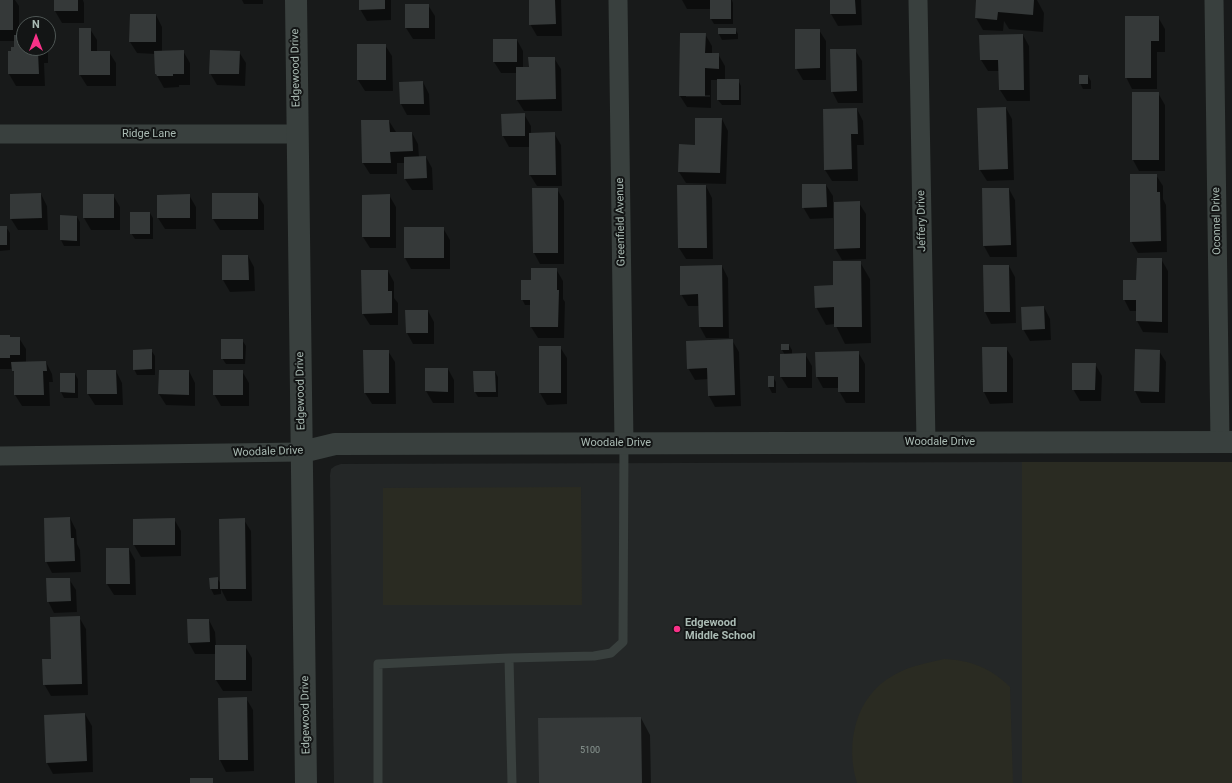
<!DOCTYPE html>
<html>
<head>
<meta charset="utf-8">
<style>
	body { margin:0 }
	#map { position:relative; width:1232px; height:783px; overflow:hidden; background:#181a1a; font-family:Roboto,sans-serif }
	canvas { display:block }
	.north { position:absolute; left:16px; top:16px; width:40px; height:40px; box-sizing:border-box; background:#131515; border:1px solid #4f5755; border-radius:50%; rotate:0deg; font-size:11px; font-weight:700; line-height:16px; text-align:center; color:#aabbb4 }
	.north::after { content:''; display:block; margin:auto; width:14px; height:18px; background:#f93188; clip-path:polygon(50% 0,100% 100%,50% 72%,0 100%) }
</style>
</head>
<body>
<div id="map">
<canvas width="1232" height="783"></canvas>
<div class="north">N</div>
</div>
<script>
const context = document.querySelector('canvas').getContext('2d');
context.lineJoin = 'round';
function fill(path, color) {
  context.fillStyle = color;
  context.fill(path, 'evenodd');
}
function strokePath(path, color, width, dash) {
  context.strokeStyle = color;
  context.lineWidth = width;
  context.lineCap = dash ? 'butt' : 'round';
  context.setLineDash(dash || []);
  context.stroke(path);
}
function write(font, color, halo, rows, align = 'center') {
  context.font = font + ' Roboto,sans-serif';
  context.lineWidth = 4;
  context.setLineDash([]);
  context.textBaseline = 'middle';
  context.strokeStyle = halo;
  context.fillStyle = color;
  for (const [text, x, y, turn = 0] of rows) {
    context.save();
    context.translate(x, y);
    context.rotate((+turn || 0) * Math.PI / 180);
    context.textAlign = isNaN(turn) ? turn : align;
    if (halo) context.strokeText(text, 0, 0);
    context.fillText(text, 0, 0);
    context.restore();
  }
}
const built = new Path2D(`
	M1022,462V783H334L330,475L331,469L335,466L341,464Z`);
const green = new Path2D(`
	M1022,462H1232V783H1022Z
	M581,487L582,605H383V488Z
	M944,659C970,660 991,668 1010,687L1013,783H857C845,744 855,696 894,675C909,666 927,663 944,659Z`);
const shadow = new Path2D(`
	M0,0H15L19,6V36H24V48H48V63H44L45,86H16L9,74V52L15,48V41H0Z
	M55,0H83L84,3V23H62L55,11Z
	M242,0H263V4H244Z
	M360,0H391V20L367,21L360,9Z
	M530,0H561L562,36H537L530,24Z
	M682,0H732L733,3V24H714L711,19V9H687Z
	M831,0H861L862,25L838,26L831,14Z
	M977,0H1037L1044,13L1043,32L1009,29L1004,21L1003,31L983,30L976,18Z
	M428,5L435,16V39H413L406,28Z
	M156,15L162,27V52L183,51L190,63V85H179V87L164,88L156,74L155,54L137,53L130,42Z
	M1158,17L1165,29V52H1157V89H1132L1126,77Z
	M90,29L97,40V52H109L116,63V86H87L80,75Z
	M719,29H735L738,34V39L722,40L719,34Z
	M819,30L826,41V80H803L796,68Z
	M705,34L712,46V54H718L725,66V80H738L741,86V105H722L718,100V80H711V108L687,107L680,96ZM686,95H710V97H686Z
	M1023,35L1029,46L1030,101H1007L1000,90V71H988L981,60Z
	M517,40L523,51V68H530L554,58L561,69L562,111H524L517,100V73H501L494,62Z
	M385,45L392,56L393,91H365L358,80Z
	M855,50L862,61L863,103H838L832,91Z
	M239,52L246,63L245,86L217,85L210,73Z
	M1088,76L1091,81V89H1083L1080,83Z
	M423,82L429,94L430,115H407L401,104Z
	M1158,93L1165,105V171H1139L1133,160Z
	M1006,108L1012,119L1014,180L987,181L980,170Z
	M857,109L863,121L864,145H857L858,181H832L825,170Z
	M524,114L531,126V134L554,133L561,145L562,186H537L530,175V147H509L503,136Z
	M722,119L728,131L726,184L686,183L679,172L696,146Z
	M389,121L396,132L412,133L418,144L419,157H426L432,168L433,190H412L405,179V163H397V174H370L363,163Z
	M1156,175L1163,186V199L1166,205L1167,252L1138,253L1131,241Z
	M826,185L833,196V218L810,219L803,207Z
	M706,186L712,198L713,259H686L679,248Z
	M557,189L564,201V264H540L534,253Z
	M1009,189L1015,200L1017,257H990L984,246Z
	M41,194L47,206L48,230H18L11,219Z
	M257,194L264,205V230H220L213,219Z
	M84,195H113L120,207V230H91L84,218Z
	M189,195L196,207V229H165L158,218Z
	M389,195L396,207V248H370L363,237Z
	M859,203L866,214V259L842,260L835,248Z
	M150,213L153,218V239H135L131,233Z
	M61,216L77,217L80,222V246H64L61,240Z
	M0,227H6L10,233V250L0,251Z
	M443,228L450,240V269H411L405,258Z
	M223,256H248L254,267L255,291L230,292L223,280Z
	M1161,259L1168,271V333L1143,332L1137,321V311H1130L1124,299L1137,281Z
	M860,262L870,279L871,343L845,344L835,324L826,325L816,307L834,286Z
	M722,266L728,278L729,338H706L700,327L699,306H688L681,294Z
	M984,266H1009L1015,277L1016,323L991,324L985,312Z
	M556,269L563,281V299L565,302L564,338H538L531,327L532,305H525L522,299L532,281Z
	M388,271L394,282V298L398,303V325H370L363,314Z
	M1044,307L1050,319L1051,340L1030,341L1023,329Z
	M428,311L434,322V344H413L407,333Z
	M0,336L11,338H19L26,349V362H46L52,374L53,382H49L50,406H22L15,395V375L13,369H0Z
	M242,340L246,346L245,364H226L222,358Z
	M732,340L739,352L741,406L715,407L709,396L708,379L695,380L688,368Z
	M789,345L792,350V355L805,354L812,366V388H788L781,377L785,355L782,350Z
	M540,347H560L567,358V404L547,405L540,393Z
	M983,348H1006L1013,359V403L990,404L984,392Z
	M151,350L155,356V375H137L134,369Z
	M1136,350L1159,351L1166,362L1165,403H1141L1135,391Z
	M388,351L395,362L396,404H372L365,393Z
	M858,352L865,364V403H846L839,391V388H823L817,377Z
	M1095,364L1102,376L1101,401H1080L1073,389Z
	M426,369H448L454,380V403H433L426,391Z
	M116,371L122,383L123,405H95L88,394Z
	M189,371L195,383V406L166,405L159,394Z
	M242,371L249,383V406H221L214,394Z
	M495,372L498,377V397H478L475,392Z
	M61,374H75L78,379V398H64L61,392Z
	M769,377H773L776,382V393H772L769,387Z
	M70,518L76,530L77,544L80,550L81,572L52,573L46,561Z
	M174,519L181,531V556L141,557L134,545V520Z
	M244,520L251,531L252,601H227L221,589V594L214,595L211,589L210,579L217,578L221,584Z
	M129,549L135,560L136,595H114L107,584Z
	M69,579L76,590L77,612L54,613L48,601Z
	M79,617L86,629L88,695L51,696L44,684L52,660Z
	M209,620L215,632L216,646H245L252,658V691H223L216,680V654H195L189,643Z
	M246,698L253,710L254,771L226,772L220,760L219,699Z
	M85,714L92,726L93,772L53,774L47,763Z
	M641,718L650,735L651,783H540Z`);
const building = new Path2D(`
	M0,0H13V30H0Z
	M54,0H78V11H54Z
	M359,0H385V9L359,10Z
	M529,0H555L556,24L529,25Z
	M710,0H731V19H710Z
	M830,0H855L856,14H830Z
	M976,0H1034L1033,15L998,12L997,20L975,18Z
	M405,4H429V28H405Z
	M130,14H156V42H129Z
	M1125,16H1159V41H1151V78H1125Z
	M79,28H91V51H110V75H79Z
	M718,28H736V34H718Z
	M795,29H820V68L795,69Z
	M680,33H706L705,53H719V69L705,68V96H679Z
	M1023,34L1024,90H999L998,60H980L979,35Z
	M14,35H24V48H42V52H38L39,74H8V51H11V47H14Z
	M493,39H517V62H493Z
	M357,44H386V80H357Z
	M830,49H856L857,91L831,92Z
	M184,50V74H173V76H157L156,74H155L154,51Z
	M210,50L240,51L239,74H209Z
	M528,57H555L556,99L516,100V67H529Z
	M1079,75H1088V84H1079Z
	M717,79H739V100H717Z
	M423,81L424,104H400L399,82Z
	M1132,92H1159V160H1132Z
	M1006,107L1008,169L979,170L977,108Z
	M857,108L858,134H851L852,169L824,170L823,109Z
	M525,113V136H502L501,114Z
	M695,118H722L720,173L678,172L679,144L695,145Z
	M361,120H389L390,132H412L413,151L390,152L391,163H362Z
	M555,132L556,175H529V133Z
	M426,156L427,178L404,179V157Z
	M1130,174H1157V192H1160L1161,241L1130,242Z
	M802,184H826L827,207L802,208Z
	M677,185H706L707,248H678Z
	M532,188H558V253H533Z
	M982,188H1009L1011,245L983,246Z
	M41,193L42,218L10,219V194Z
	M212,193H258V219H212Z
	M83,194H114V218H83Z
	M190,194V218H157V195Z
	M390,194V237H362V195Z
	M860,201V248L834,249V202Z
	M130,212H150V234H130Z
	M60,215L77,216V241L60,240Z
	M0,226H7V245H0Z
	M404,227H444V258H404Z
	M222,255H248L249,280H222Z
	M1137,258H1162V322L1136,321V300H1123V280H1136Z
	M833,261H861L862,327H834V307L815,308L814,286L833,285Z
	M722,265L723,327H699L698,294L680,295V266Z
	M983,265H1009L1010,312H984Z
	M531,268H557V290H559L558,327H530V300H521V280H531Z
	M361,270H388V291H392V313L362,314Z
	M1044,306L1045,329L1022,330L1021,307Z
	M405,310H428V333H406Z
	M0,335H10V337H20V355H10V358H0Z
	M221,339H243V359H221Z
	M733,339L735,395L708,396L707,368L687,369L686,341Z
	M781,344H789V350H781Z
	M539,346H561V393H539Z
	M982,347H1007V392H983Z
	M152,349V369L133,370V350Z
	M1135,349L1160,350L1159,392L1134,391Z
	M363,350H389V393H364Z
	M859,351V392H838V377H816L815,352Z
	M806,353V377H780V354Z
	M46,361L47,371H43L44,395H14V371H12L11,362Z
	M1072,363H1096L1095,390H1072Z
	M425,368H448V392L425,391Z
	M87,370H116L117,394H87Z
	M159,370H189V395L158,394Z
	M213,370H243V395H213Z
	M473,371H495L496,392H474Z
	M60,373H75V393L60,392Z
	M768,376H774V387H768Z
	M70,517L71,538H74L75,561L45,562L44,518Z
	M175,518V545H133V519Z
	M245,518L246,589H220L219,519Z
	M106,548H129L130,584H106Z
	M218,577V589H210L209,578Z
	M46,578H70L71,601L47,602Z
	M80,616L82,684L43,685L42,659H51L50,617Z
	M187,619H209L210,642L188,643Z
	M215,645H246V680H215Z
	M247,697L248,760H219L218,698Z
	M85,713L87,761L46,763L44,715Z
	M641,717L642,783H539L538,718Z
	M190,778H213V783H190Z`);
const service = new Path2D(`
	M509,658L512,783
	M378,783V664L509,658L594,656L611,653L623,642L624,443`);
const minor = new Path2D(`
	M618,0L624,443
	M918,0L926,442
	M1214,0L1220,442
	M0,134H297
	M0,456L302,452`);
const tertiary = new Path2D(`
	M296,0L306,783
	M302,452L335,444L1232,442`);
const markers = [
	[677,629,4,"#f93188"]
];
const numberNames = [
	["5100",590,751]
];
const streetNames = [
	["Edgewood Drive",296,68,-91],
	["Ridge Lane",149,134],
	["Jeffery Drive",922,221,-91],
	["Oconnel Drive",1217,221,-91],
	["Greenfield Avenue",621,222,-91],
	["Edgewood Drive",301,391,-91],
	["Woodale Drive",940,442],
	["Woodale Drive",616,443],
	["Woodale Drive",268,452,-2],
	["Edgewood Drive",306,715,-91]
];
const poiNames = [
	["Edgewood",685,623],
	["Middle School",685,636]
];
fill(built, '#242727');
fill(green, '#2a2b22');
fill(shadow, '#0007');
fill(building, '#353939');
strokePath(service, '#39403e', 9);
strokePath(minor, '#39403e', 19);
strokePath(tertiary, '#39403e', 22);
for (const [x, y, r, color] of markers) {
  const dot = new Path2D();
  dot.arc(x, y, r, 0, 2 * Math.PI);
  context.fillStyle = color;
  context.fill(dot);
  strokePath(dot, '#131515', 1.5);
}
write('9px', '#8d9a95', null, numberNames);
write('11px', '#aabbb4', '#131515', streetNames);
write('bold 11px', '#aabbb4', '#131515', poiNames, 'left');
</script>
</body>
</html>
